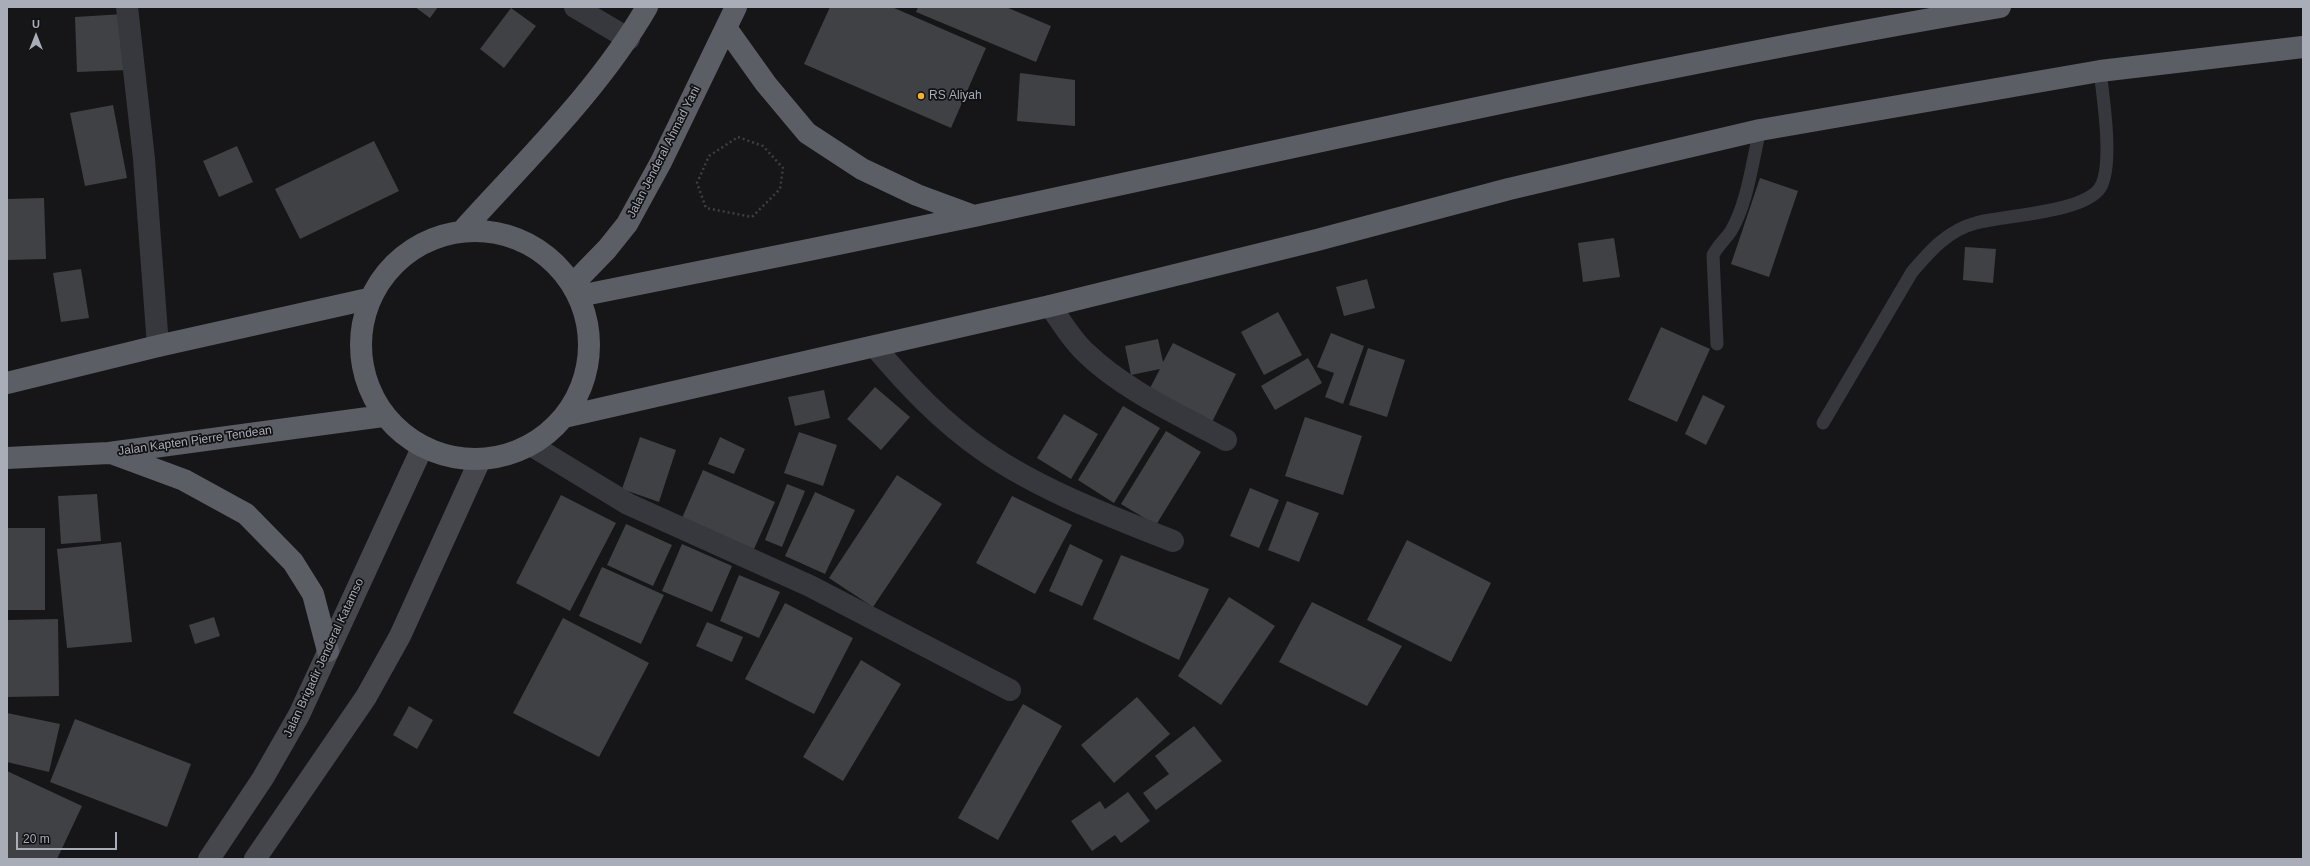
<!DOCTYPE html>
<html>
<head>
<meta charset="utf-8">
<style>
	body { margin:0 }
	#map { position:relative; width:2310px; height:866px; overflow:hidden; background:#161618; font-family:Arial,sans-serif }
	canvas { display:block }
	.frame { position:absolute; inset:0; border:8px solid #a8adb8; pointer-events:none }
	.north { position:absolute; left:16px; top:16px; width:40px; height:40px; -webkit-text-stroke:3px #111113; paint-order:stroke; rotate:0deg; font-size:11px; font-weight:700; line-height:16px; text-align:center; color:#a8adb8 }
	.north::after { content:''; display:block; margin:auto; width:14px; height:18px; background:#a8adb8; clip-path:polygon(50% 0,100% 100%,50% 72%,0 100%) }
	.scale { position:absolute; left:16px; top:832px; width:101px; height:18px; box-sizing:border-box; border:2px solid #a8adb8; border-top:0; padding-left:5px; font-size:12px; line-height:14px; white-space:nowrap; color:#a8adb8; -webkit-text-stroke:3px #111113; paint-order:stroke }
</style>
</head>
<body>
<div id="map">
<canvas width="2310" height="866"></canvas>
<div class="frame"></div>
<div class="north">U</div>
<div class="scale">20 m</div>
</div>
<script>
const context = document.querySelector('canvas').getContext('2d');
context.lineJoin = 'round';
function fill(path, color) {
  context.fillStyle = color;
  context.fill(path, 'evenodd');
}
function strokePath(path, color, width, dash) {
  context.strokeStyle = color;
  context.lineWidth = width;
  context.lineCap = dash ? 'butt' : 'round';
  context.setLineDash(dash || []);
  context.stroke(path);
}
function write(font, color, halo, rows, align = 'center') {
  context.font = font + ' Arial,sans-serif';
  context.lineWidth = 3.5;
  context.setLineDash([]);
  context.textBaseline = 'middle';
  context.strokeStyle = halo;
  context.fillStyle = color;
  for (const [text, x, y, turn = 0] of rows) {
    context.save();
    context.translate(x, y);
    context.rotate((+turn || 0) * Math.PI / 180);
    context.textAlign = isNaN(turn) ? turn : align;
    if (halo) context.strokeText(text, 0, 0);
    context.fillText(text, 0, 0);
    context.restore();
  }
}
const building = new Path2D(`
	M415,7H438L430,18Z
	M830,7H892L986,48L951,128L804,64Z
	M918,7H1006L1051,26L1036,62L916,12Z
	M511,8L536,26L504,68L480,49Z
	M124,14L127,70L77,72L75,17Z
	M1020,73L1075,80V126L1017,121Z
	M113,105L127,178L85,186L70,113Z
	M374,141L399,191L300,239L275,189Z
	M237,146L253,182L219,197L203,161Z
	M1760,178L1798,191L1769,277L1731,264Z
	M44,198L46,259L7,260V199Z
	M1614,238L1620,277L1583,282L1578,243Z
	M1965,247L1996,249L1993,283L1963,280Z
	M81,269L89,318L61,322L53,273Z
	M1367,279L1375,308L1344,316L1336,287Z
	M1278,312L1302,355L1264,375L1241,332Z
	M1661,327L1710,349L1677,422L1628,400Z
	M1331,333L1364,346L1343,404L1325,397L1334,373L1317,367Z
	M1158,339L1163,362L1173,343L1236,374L1212,422L1149,390L1160,369L1131,375L1125,346Z
	M1368,348L1405,360L1387,417L1349,405Z
	M1308,358L1322,383L1275,410L1261,386Z
	M875,387L910,417L881,450L847,419Z
	M824,390L830,418L795,426L788,397Z
	M1703,395L1725,406L1706,445L1685,434Z
	M1123,406L1160,428L1114,503L1078,480Z
	M1064,414L1098,434L1071,479L1037,458Z
	M1305,417L1362,436L1343,495L1285,476Z
	M1166,431L1201,452L1156,525L1121,504Z
	M799,432L837,445L823,486L784,473Z
	M640,437L676,450L659,502L622,489Z
	M720,437L745,449L734,474L708,464Z
	M703,470L775,502L754,549L682,518Z
	M897,475L942,504L873,607L829,578Z
	M787,484L805,491L782,547L765,540Z
	M1250,488L1279,500L1259,548L1230,536Z
	M815,492L855,510L825,574L785,556Z
	M97,494L101,541L61,544L58,496Z
	M561,495L616,523L570,611L516,583Z
	M1012,496L1072,525L1035,594L976,563Z
	M1287,501L1319,513L1299,562L1268,550Z
	M626,524L672,545L653,586L607,565Z
	M7,528H45V610H7Z
	M1407,540L1491,583L1451,662L1367,620Z
	M121,542L132,642L67,648L57,549Z
	M682,544L732,566L712,612L662,591Z
	M1070,544L1103,560L1082,606L1049,591Z
	M1121,555L1209,589L1179,660L1093,619Z
	M602,567L664,595L641,644L579,616Z
	M739,575L780,592L759,638L720,621Z
	M1229,597L1275,626L1221,705L1178,676Z
	M1312,602L1402,646L1367,706L1279,662Z
	M785,603L853,638L814,714L745,679Z
	M214,617L220,636L195,644L189,625Z
	M563,618L649,663L599,757L513,713Z
	M58,619L59,696L7,697V620Z
	M707,622L743,637L732,662L696,646Z
	M861,660L901,684L843,781L803,757Z
	M1137,697L1170,734L1114,783L1081,745Z
	M1023,704L1062,726L998,840L958,818Z
	M409,706L433,720L417,749L393,735Z
	M7,713L60,724L49,772L7,762Z
	M75,719L191,764L167,827L50,782Z
	M1194,726L1222,761L1156,810L1143,793L1169,774L1155,756Z
	M7,771L82,806L57,859H7Z
	M1128,792L1150,821L1121,843L1115,835L1092,851L1071,821L1100,801L1105,809Z`);
const path = new Path2D(`
	M738,137L763,146L783,168L780,189L752,217L706,208L697,183L709,156Z`);
const service = new Path2D(`
	M1717,344L1713,255C1719,244 1725,240 1731,231C1748,202 1752,162 1760,130
	M1823,423L1912,272C1930,251 1948,230 1976,223C2004,215 2083,213 2100,188C2114,166 2103,97 2100,71`);
const minor = new Path2D(`
	M127,7L144,159L158,346
	M575,7L629,39
	M1050,306C1061,321 1071,339 1085,352C1124,390 1178,414 1226,440
	M875,347C908,386 942,422 984,451C1040,490 1110,516 1173,541
	M531,445L628,504L810,586L1010,690`);
const secondary = new Path2D(`
	M209,859L263,778L299,715L422,448
	M255,859L366,697L400,636L480,460`);
const trunk = new Path2D(`
	M726,28L766,84L807,133L862,169L917,195L974,216
	M463,230C527,159 599,90 647,7
	M361 345a114 114 0 1 1 228 0a114 114 0 1 1-228 0Z
	M573,284L607,249L627,224L661,162L736,7
	M579,296C712,269 846,243 979,215C1319,142 1658,65 2000,7
	M7,383L158,346L368,299
	M564,417L1050,306L1317,240L1509,189L1760,130L2100,71L2303,47
	M111,453L184,480L246,514L293,562L313,594L328,651
	M7,458L109,453L383,416`);
const markers = [
	[921,96,4,"#f2b134"]
];
const poiNames = [
	["RS Aliyah",929,96]
];
const streetNames = [
	["Jalan Jenderal Ahmad Yani",664,152,-63],
	["Jalan Kapten Pierre Tendean",195,441,-8],
	["Jalan Brigadir Jenderal Katamso",324,658,-65]
];
fill(building, '#404145');
strokePath(path, '#3d3f44', 2.5, [2, 3]);
strokePath(service, '#37383d', 13);
strokePath(minor, '#37383d', 22);
strokePath(secondary, '#45474d', 22);
strokePath(trunk, '#5b5e65', 22);
for (const [x, y, r, color] of markers) {
  const dot = new Path2D();
  dot.arc(x, y, r, 0, 2 * Math.PI);
  context.fillStyle = color;
  context.fill(dot);
  strokePath(dot, '#111113', 1.5);
}
write('12px', '#a8adb8', '#111113', poiNames, 'left');
write('12px', '#a8adb8', '#111113', streetNames);
</script>
</body>
</html>
